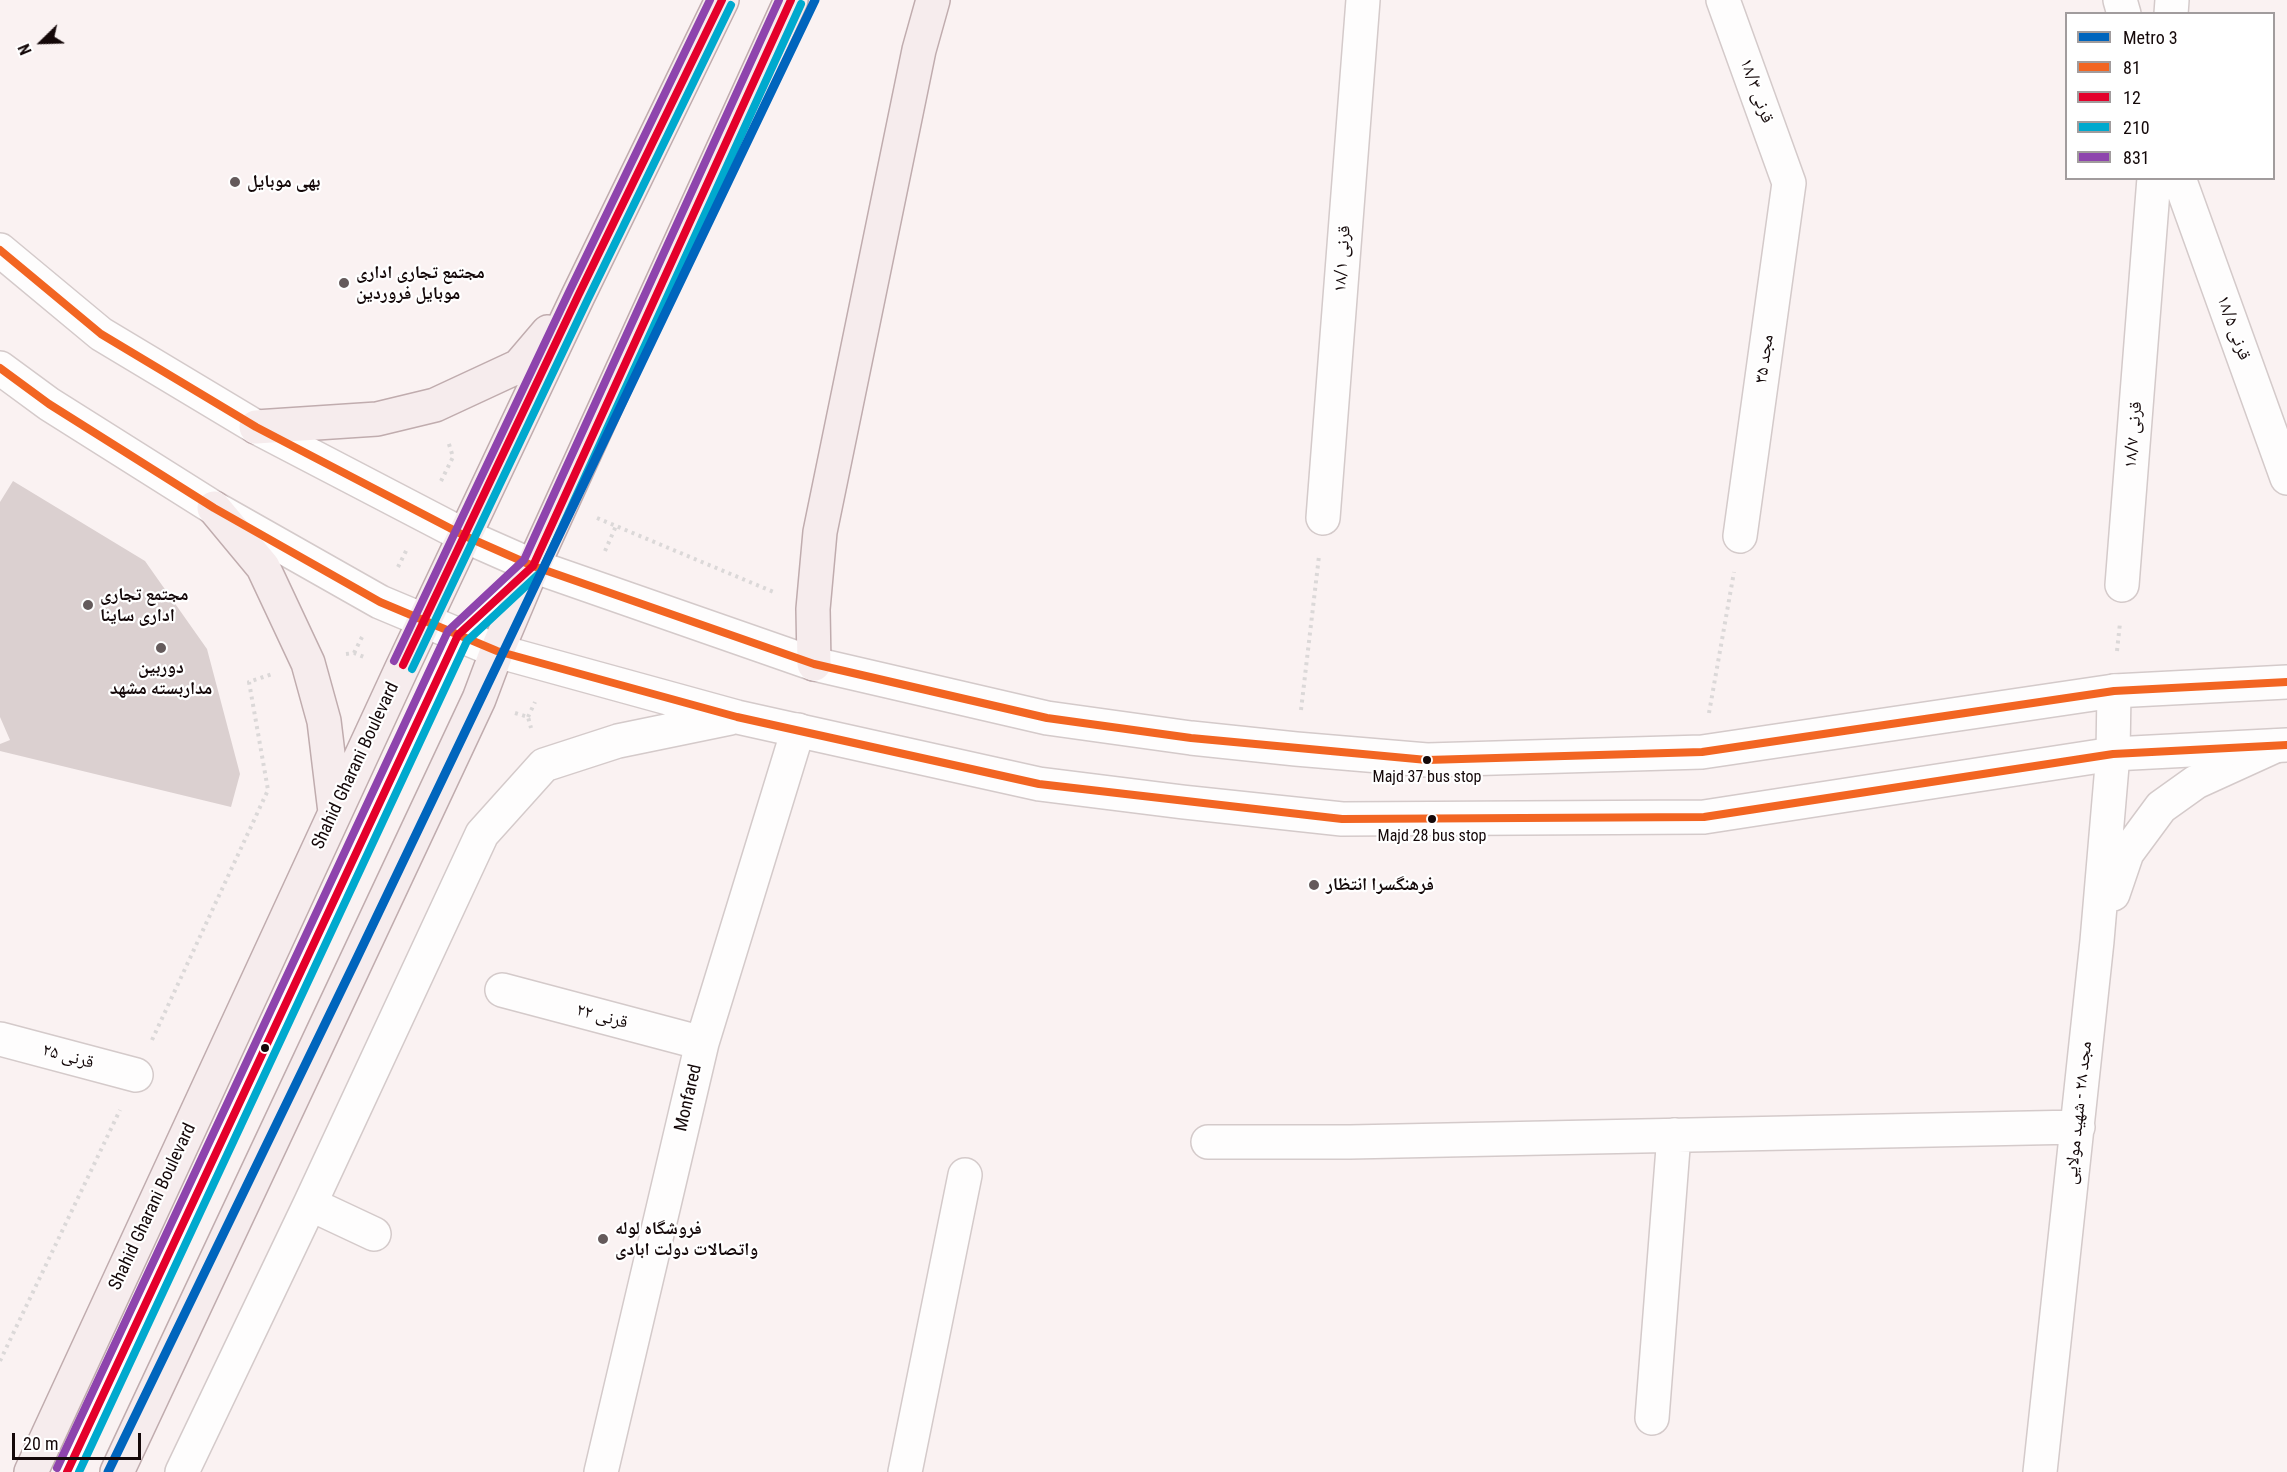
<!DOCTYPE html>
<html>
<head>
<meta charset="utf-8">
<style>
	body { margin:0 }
	#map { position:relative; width:2287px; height:1472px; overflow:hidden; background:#faf2f2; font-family:"Roboto Condensed",sans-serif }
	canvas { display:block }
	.legend { position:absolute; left:2065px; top:12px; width:210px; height:168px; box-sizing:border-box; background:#fff; border:2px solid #a19c9d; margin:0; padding:8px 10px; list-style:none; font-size:18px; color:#140809 }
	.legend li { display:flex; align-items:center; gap:12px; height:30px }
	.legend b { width:30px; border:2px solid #a19c9d }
	.north { position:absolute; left:12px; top:12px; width:60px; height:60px; -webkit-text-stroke:4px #fff; paint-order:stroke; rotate:247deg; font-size:16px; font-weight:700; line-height:24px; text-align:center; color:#140809 }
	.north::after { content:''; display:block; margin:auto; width:21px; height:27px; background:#140809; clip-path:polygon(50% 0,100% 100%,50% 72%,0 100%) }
	.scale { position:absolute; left:12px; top:1433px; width:129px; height:27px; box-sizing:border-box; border:3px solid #140809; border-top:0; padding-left:8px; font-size:18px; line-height:21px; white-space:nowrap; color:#140809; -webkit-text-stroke:4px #fff; paint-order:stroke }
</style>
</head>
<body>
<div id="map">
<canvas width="2287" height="1472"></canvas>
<ul class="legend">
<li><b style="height:8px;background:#0065bd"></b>Metro 3</li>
<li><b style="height:8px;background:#f26522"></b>81</li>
<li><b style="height:8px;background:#e4002b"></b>12</li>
<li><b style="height:8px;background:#00a9ce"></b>210</li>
<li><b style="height:8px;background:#8e44ad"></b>831</li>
</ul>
<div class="north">N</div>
<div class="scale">20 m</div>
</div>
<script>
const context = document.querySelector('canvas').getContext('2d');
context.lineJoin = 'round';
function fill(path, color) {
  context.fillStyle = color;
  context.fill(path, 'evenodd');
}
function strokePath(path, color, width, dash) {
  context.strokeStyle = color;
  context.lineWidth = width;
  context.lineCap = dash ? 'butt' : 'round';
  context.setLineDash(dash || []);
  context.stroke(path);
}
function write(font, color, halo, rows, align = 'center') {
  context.font = font + ' "Roboto Condensed","Noto Naskh Arabic",sans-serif';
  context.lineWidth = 4.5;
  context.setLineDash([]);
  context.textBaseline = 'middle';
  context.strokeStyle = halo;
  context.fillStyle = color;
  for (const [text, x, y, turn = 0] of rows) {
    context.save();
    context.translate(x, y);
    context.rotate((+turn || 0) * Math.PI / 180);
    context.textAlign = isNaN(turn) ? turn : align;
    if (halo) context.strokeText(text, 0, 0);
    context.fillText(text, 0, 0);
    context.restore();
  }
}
const building = new Path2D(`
	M13,481L145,561L207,649L240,774L231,807L0,751V744L10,740L0,717V502Z`);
const path = new Path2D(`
	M441,481L453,457L448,441
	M597,518L776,593
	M605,551L616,526
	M398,567L407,549
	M2117,651L2120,623
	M354,653L362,637
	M346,654L354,653L364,657
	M1301,710L1319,556
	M515,713L528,717L531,728
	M1709,713L1734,572
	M528,717L535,702
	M152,1040L268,790L249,682L272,674
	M0,1361L120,1110`);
const lane = new Path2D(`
	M67,1472L458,635L524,574`);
const street = new Path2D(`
	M1723,0L1789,183L1740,536
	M2120,0L2124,14
	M2171,14L2172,0
	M2179,178L2287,478
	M1323,518L1363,0
	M2122,585L2154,178
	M2113,894L2127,853L2161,807L2196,782L2275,746
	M502,990L702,1043
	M0,1039L136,1075
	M1208,1142H1350L2078,1127
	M1652,1418L1674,1135
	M601,1472L702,1043L798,730
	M905,1472L965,1175
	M2040,1472L2097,941L2113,754L2114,691`);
const secondary = new Path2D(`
	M0,250L101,334L256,427L465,536L533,566L814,664L1047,718L1191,738L1296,749L1427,760L1702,752L2114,691L2287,682
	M0,368L49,404L214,508L380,602L497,651L737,717L1039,784L1183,802L1342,819L1704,817L2113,754L2287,745
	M310,1204L374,1234
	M182,1472L310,1204L482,834L544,765L618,741L730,718`);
const primary = new Path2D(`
	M256,427L377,419L435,405L519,366L548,332
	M214,508L263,567L308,663L324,721L335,812
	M814,664L813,609L820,532L919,50L933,0
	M31,1472L401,670L578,296L722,0
	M117,1472L479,699L497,651L533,566L791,0`);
const bus1 = new Path2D(`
	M0,250L101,334L256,427L465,536L533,566L814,664L1047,718L1191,738L1427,760L1702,752L2114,691L2287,682
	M0,368L49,404L214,508L380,602L497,651L737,717L1039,784L1342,819L1704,817L2113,754L2287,745`);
const bus2 = new Path2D(`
	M403,665L578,296L722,0
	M67,1472L458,635L533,566L791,0`);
const bus3 = new Path2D(`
	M412,669L587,301L731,5
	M79,1472L467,641L542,571L801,4`);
const bus4 = new Path2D(`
	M394,661L569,292L710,0
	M57,1468L448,631L524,560L779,0`);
const metro1 = new Path2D(`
	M108,1472L355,962L815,0`);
const markers = [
	[235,182,6,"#645a5b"],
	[344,283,6,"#645a5b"],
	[88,605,6,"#645a5b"],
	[161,648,6,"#645a5b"],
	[1427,760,5,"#140809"],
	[1432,819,5,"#140809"],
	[1314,885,6,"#645a5b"],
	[265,1048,5,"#140809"],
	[603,1239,6,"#645a5b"]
];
const busNames = [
	["Majd 37 bus stop",1427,778],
	["Majd 28 bus stop",1432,837]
];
const streetNames = [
	["قرنی ۱۸/۳",1756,91,70],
	["قرنی ۱۸/۱",1343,259,-86],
	["قرنی ۱۸/۵",2233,328,70],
	["مجد ۳۵",1765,359,-82],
	["قرنی ۱۸/۷",2134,435,-85],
	["Shahid Gharani Boulevard",356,766,-65],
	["قرنی ۲۲",602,1017,15],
	["قرنی ۲۵",68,1057,15],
	["Monfared",689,1098,-77],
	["مجد ۲۸ - شهید مولایی",2079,1113,-84],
	["Shahid Gharani Boulevard",153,1207,-65]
];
const poiNames = [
	["بهی موبایل",247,182],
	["مجتمع تجاری اداری",356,273],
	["موبایل فروردین",356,294],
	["مجتمع تجاری",100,595],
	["اداری ساینا",100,616],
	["دوربین",161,668,"center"],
	["مداربسته مشهد",161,689,"center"],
	["فرهنگسرا انتظار",1326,885],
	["فروشگاه لوله",615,1229],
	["واتصالات دولت ابادی",615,1250]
];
fill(building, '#dbd0d0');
strokePath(lane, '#d4caca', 24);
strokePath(street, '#d4caca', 36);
strokePath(secondary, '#d4caca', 36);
strokePath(primary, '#c0acae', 36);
strokePath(path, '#dbd8d8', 4, [3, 4.5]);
strokePath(lane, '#fefdfd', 21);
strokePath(street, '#fefdfd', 33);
strokePath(secondary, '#fefdfd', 33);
strokePath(primary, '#f6eced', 33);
strokePath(bus1, '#f26522', 8);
strokePath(bus2, '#e4002b', 8);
strokePath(bus3, '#00a9ce', 8);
strokePath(bus4, '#8e44ad', 8);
strokePath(metro1, '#0065bd', 9);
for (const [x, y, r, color] of markers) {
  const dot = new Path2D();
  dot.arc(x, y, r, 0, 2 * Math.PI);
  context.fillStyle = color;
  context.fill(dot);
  strokePath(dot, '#fff', 2);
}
write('16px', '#140809', '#fff', busNames);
write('18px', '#140809', '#fff', streetNames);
write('bold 18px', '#140809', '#fff', poiNames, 'left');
</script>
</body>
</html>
